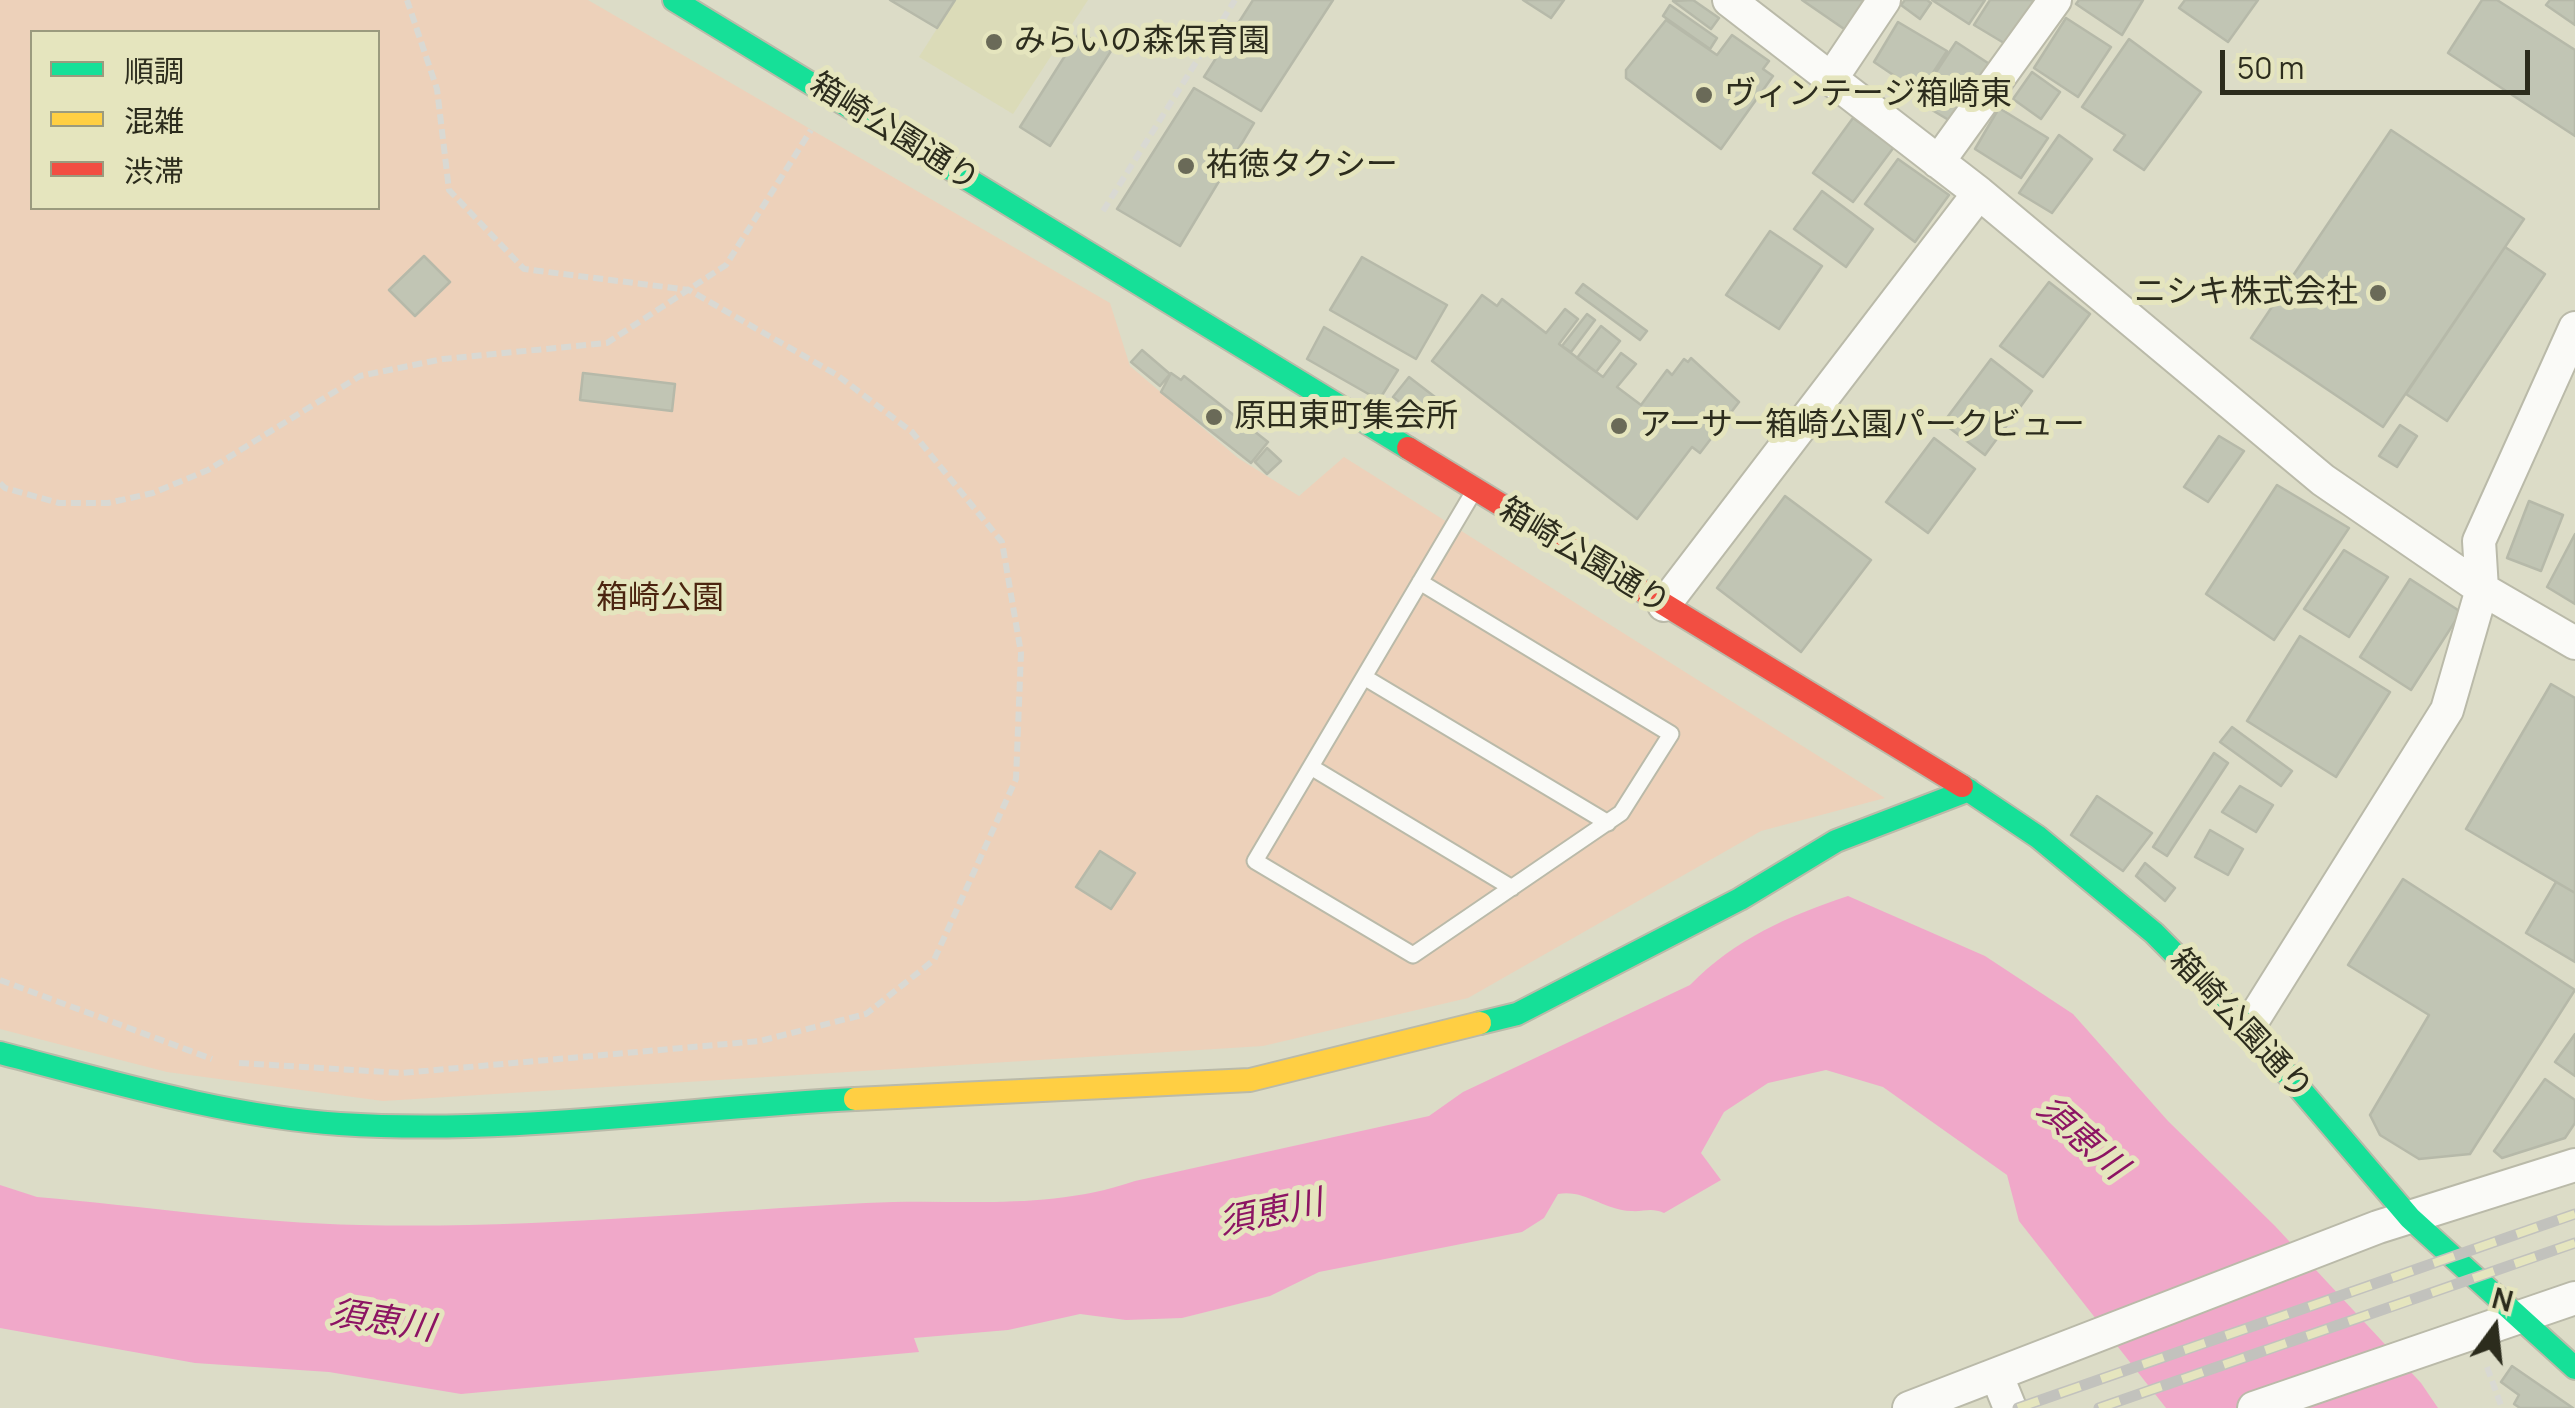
<!DOCTYPE html>
<html>
<head>
<meta charset="utf-8">
<style>
	body { margin:0 }
	#map { position:relative; width:2575px; height:1408px; overflow:hidden; background:#dcdcc7; font-family:Manrope,"Noto Sans JP",sans-serif }
	canvas { display:block }
	.legend { position:absolute; left:30px; top:30px; width:350px; height:180px; box-sizing:border-box; background:#e5e5be; border:2px solid #9b9b7e; margin:0; padding:12px 18px; list-style:none; font-size:30px; color:#2c2c1d }
	.legend li { display:flex; align-items:center; gap:20px; height:50px }
	.legend b { width:50px; border:2px solid #9b9b7e }
	.north { position:absolute; left:2445px; top:1278px; width:100px; height:100px; -webkit-text-stroke:8px #e5e5be; paint-order:stroke; rotate:15deg; font-size:28px; font-weight:700; line-height:40px; text-align:center; color:#2c2c1d }
	.north::after { content:''; display:block; margin:auto; width:35px; height:45px; background:#2c2c1d; clip-path:polygon(50% 0,100% 100%,50% 72%,0 100%) }
	.scale { position:absolute; left:2220px; top:50px; width:310px; height:45px; box-sizing:border-box; border:5px solid #2c2c1d; border-top:0; padding-left:12px; font-size:30px; line-height:35px; white-space:nowrap; color:#2c2c1d; -webkit-text-stroke:8px #e5e5be; paint-order:stroke }
</style>
</head>
<body>
<div id="map">
<canvas width="2575" height="1408"></canvas>
<ul class="legend">
<li><b style="height:12px;background:#16e098"></b>順調</li>
<li><b style="height:12px;background:#ffcf43"></b>混雑</li>
<li><b style="height:12px;background:#f24e42"></b>渋滞</li>
</ul>
<div class="north">N</div>
<div class="scale">50 m</div>
</div>
<script>
const context = document.querySelector('canvas').getContext('2d');
context.lineJoin = 'round';
function fill(path, color) {
  context.fillStyle = color;
  context.fill(path, 'evenodd');
}
function strokePath(path, color, width, dash) {
  context.strokeStyle = color;
  context.lineWidth = width;
  context.lineCap = dash ? 'butt' : 'round';
  context.setLineDash(dash || []);
  context.stroke(path);
}
function write(font, color, halo, rows, align = 'center') {
  context.font = font + ' Manrope,"Noto Sans JP",sans-serif';
  context.lineWidth = 10;
  context.setLineDash([]);
  context.textBaseline = 'middle';
  context.strokeStyle = halo;
  context.fillStyle = color;
  for (const [text, x, y, turn = 0] of rows) {
    context.save();
    context.translate(x, y);
    context.rotate((+turn || 0) * Math.PI / 180);
    context.textAlign = isNaN(turn) ? turn : align;
    if (halo) context.strokeText(text, 0, 0);
    context.fillText(text, 0, 0);
    context.restore();
  }
}
const built = new Path2D(`
	M955,0H1088L1013,114L919,57Z`);
const green = new Path2D(`
	M0,0H588L1110,303L1130,366L1238,458L1299,496L1344,457L1885,798L1761,831L1468,998L1263,1046L383,1101L167,1072L0,1029ZM32,32H378V208H32Z`);
const water = new Path2D(`
	M1848,896L1985,956L2073,1014L2168,1121L2275,1226L2421,1383L2438,1408H2166L2019,1221L2007,1175L1883,1087L1826,1070L1768,1083L1724,1112L1701,1153L1721,1180L1664,1213C1651,1207 1644,1212 1631,1211C1603,1210 1585,1189 1558,1194L1544,1218L1522,1232L1319,1272L1270,1296L1182,1318L1126,1320L1080,1314L1008,1330L914,1338L919,1352L461,1394L329,1372L195,1363L0,1328V1185L37,1197C144,1206 253,1223 360,1225C529,1229 698,1212 866,1203C960,1198 1044,1212 1135,1181L1429,1116L1463,1092L1690,985C1735,939 1788,916 1848,896Z`);
const building = new Path2D(`
	M890,0H955L937,28Z
	M1253,0H1333L1261,111L1204,77Z
	M1523,0H1564L1551,18Z
	M1693,0L1719,18L1711,29L1673,1Z
	M1802,0H1868L1847,31Z
	M1905,0H1927L1931,3L1920,19L1901,5Z
	M1932,0H1985L1969,24Z
	M1990,0H2045L2014,49L1974,25Z
	M2079,0H2143L2122,35L2076,4Z
	M2185,0H2258L2228,42L2179,8Z
	M2482,0H2497L2575,50V136L2448,53Z
	M2550,0H2575V25L2546,5Z
	M1670,5L1717,38L1710,49L1663,16Z
	M2066,18L2111,47L2078,97L2034,68Z
	M1666,20L1717,55L1732,35L1769,61L1763,69L1773,76L1721,149L1626,78V70Z
	M1898,22L1947,51L1920,93L1874,62Z
	M1080,32L1111,51L1050,146L1020,127Z
	M2129,39L2201,92L2144,170L2114,150L2125,135L2082,107Z
	M1956,42L1994,67L1957,125L1917,101Z
	M2032,72L2060,92L2041,119L2013,99Z
	M1194,88L1254,123L1180,246L1117,209Z
	M1999,108L2048,138L2021,178L1975,149Z
	M1853,118L1894,147L1853,202L1813,173Z
	M2391,130L2524,219L2383,427L2251,338Z
	M2059,135L2092,159L2052,213L2019,193Z
	M1898,159L1949,195L1915,242L1865,204Z
	M1822,191L1873,229L1846,267L1794,229Z
	M1770,231L1822,266L1779,329L1726,295Z
	M2505,247L2545,274L2447,421L2406,394Z
	M424,256L450,282L415,316L389,290Z
	M1362,257L1447,305L1416,359L1330,310Z
	M2049,282L2090,314L2043,377L2000,346Z
	M1583,284L1647,331L1640,340L1576,293Z
	M1482,295L1497,306L1502,299L1546,333L1565,309L1578,319L1559,344L1603,377L1621,353L1636,364L1617,387L1641,405L1667,370L1672,375L1684,359L1688,362L1691,358L1739,402L1700,453L1692,447L1637,519L1432,361Z
	M1587,314L1595,320L1571,352L1562,346Z
	M1601,326L1620,341L1596,372L1577,358Z
	M1324,327L1398,370L1379,400L1307,359Z
	M1142,350L1170,374L1160,386L1131,362Z
	M1991,359L2032,391L1985,455L1943,423Z
	M583,373L675,384L672,411L580,400Z
	M1171,373L1181,380L1184,376L1268,442L1251,463L1161,392Z
	M1409,377L1435,397L1419,417L1393,397Z
	M2400,425L2417,436L2397,467L2379,456Z
	M2219,436L2244,451L2208,502L2184,487Z
	M1934,438L1975,469L1928,533L1886,502Z
	M1267,448L1281,461L1267,474L1255,462Z
	M2277,485L2349,528L2274,640L2206,594Z
	M1785,496L1871,560L1801,652L1717,588Z
	M2529,501L2563,515L2541,571L2507,558Z
	M2575,534V604L2547,587Z
	M2344,550L2388,577L2349,637L2304,609Z
	M2410,579L2461,612L2411,690L2360,657Z
	M2300,636L2390,692L2336,777L2247,721Z
	M2551,684L2575,698V893L2466,829Z
	M2232,727L2292,771L2281,786L2220,742Z
	M2214,753L2228,763L2167,856L2153,847Z
	M2240,786L2273,805L2256,832L2222,812Z
	M2097,796L2152,833L2123,871L2071,835Z
	M2210,830L2243,849L2228,875L2195,857Z
	M1100,851L1135,873L1111,909L1076,887Z
	M2145,863L2175,888L2165,901L2136,876Z
	M2403,879L2575,990L2470,1154L2419,1159L2380,1135L2370,1115L2429,1015L2348,965Z
	M2556,882L2575,893V962L2526,933Z
	M2575,1034V1076L2555,1062Z
	M2545,1079L2575,1100V1123L2565,1138L2502,1158L2494,1151Z
	M2512,1366L2573,1408H2520L2514,1404L2519,1395L2501,1382Z`);
const path = new Path2D(`
	M1103,211L1235,0
	M0,483L5,488L59,503H108L153,493L208,470L360,376L443,359L607,343L726,265L811,130
	M0,980L212,1059
	M239,1063L402,1073L760,1041L866,1014L934,960L1016,779L1021,653L1002,542L912,432L837,375L689,290L524,269L449,190L437,89L407,0
	M2487,1367L2502,1408`);
const lane = new Path2D(`
	M1420,582L1671,734L1621,813L1413,955L1255,861L1474,491
	M1364,677L1608,823
	M1311,767L1512,888`);
const street = new Path2D(`
	M1729,0L1979,193L2323,480L2482,589L2575,643
	M1831,79L1884,0
	M1938,162L2055,0
	M1664,605L1979,193
	M2248,1028L2447,710L2482,589L2479,541L2575,328
	M1997,1376L2010,1408
	M1909,1408L2378,1227L2575,1165
	M2254,1408L2575,1298`);
const fast = new Path2D(`
	M674,0L1408,448
	M1962,786L2038,837L2154,933L2248,1028L2410,1218L2575,1368
	M1480,1023L1517,1014L1740,899L1836,841L1969,790
	M0,1053C112,1082 225,1116 340,1124C511,1135 684,1108 855,1099`);
const slow = new Path2D(`
	M855,1099L1250,1080L1480,1023`);
const jam = new Path2D(`
	M1408,448L1962,786`);
const rail = new Path2D(`
	M2018,1408L2575,1214
	M2099,1408L2575,1243`);
const markers = [
	[994,42,10,"#6a6a58"],
	[1704,95,10,"#6a6a58"],
	[1186,166,10,"#6a6a58"],
	[2378,293,10,"#6a6a58"],
	[1214,417,10,"#6a6a58"],
	[1619,426,10,"#6a6a58"]
];
const poiNames = [
	["みらいの森保育園",1014,42],
	["ヴィンテージ箱崎東",1724,95],
	["祐徳タクシー",1206,166],
	["ニシキ株式会社",2358,293,"right"],
	["原田東町集会所",1234,417],
	["アーサー箱崎公園パークビュー",1639,426]
];
const streetNames = [
	["箱崎公園通り",894,133,32],
	["箱崎公園通り",1584,557,31],
	["箱崎公園通り",2240,1025,47]
];
const parkNames = [
	["箱崎公園",660,599]
];
const waterNames = [
	["須恵川",2081,1139,41],
	["須恵川",1271,1214,-12],
	["須恵川",382,1322,9]
];
fill(built, '#dbdbb8');
fill(green, '#edd1ba');
fill(water, '#f0a8c9');
fill(building, '#c1c5b4');
strokePath(building, '#b6b9a9', 2.5);
strokePath(lane, '#babaa9', 19);
strokePath(street, '#babaa9', 36);
strokePath(fast, '#babaa9', 26);
strokePath(slow, '#babaa9', 26);
strokePath(jam, '#babaa9', 26);
strokePath(path, '#d9d9d3', 6, [10, 5]);
strokePath(lane, '#fafaf7', 15);
strokePath(street, '#fafaf7', 32);
strokePath(fast, '#16e098', 22);
strokePath(slow, '#ffcf43', 22);
strokePath(jam, '#f24e42', 22);
strokePath(rail, '#c2c2bd', 11);
strokePath(rail, '#e5e5be', 8, [22]);
for (const [x, y, r, color] of markers) {
  const dot = new Path2D();
  dot.arc(x, y, r, 0, 2 * Math.PI);
  context.fillStyle = color;
  context.fill(dot);
  strokePath(dot, '#e5e5be', 4);
}
write('32px', '#2c2c1d', '#e5e5be', poiNames, 'left');
write('32px', '#2c2c1d', '#e5e5be', streetNames);
write('32px', '#4b240f', '#e5e5be', parkNames);
write('italic 35px', '#8c1463', '#e5e5be', waterNames);
</script>
</body>
</html>
